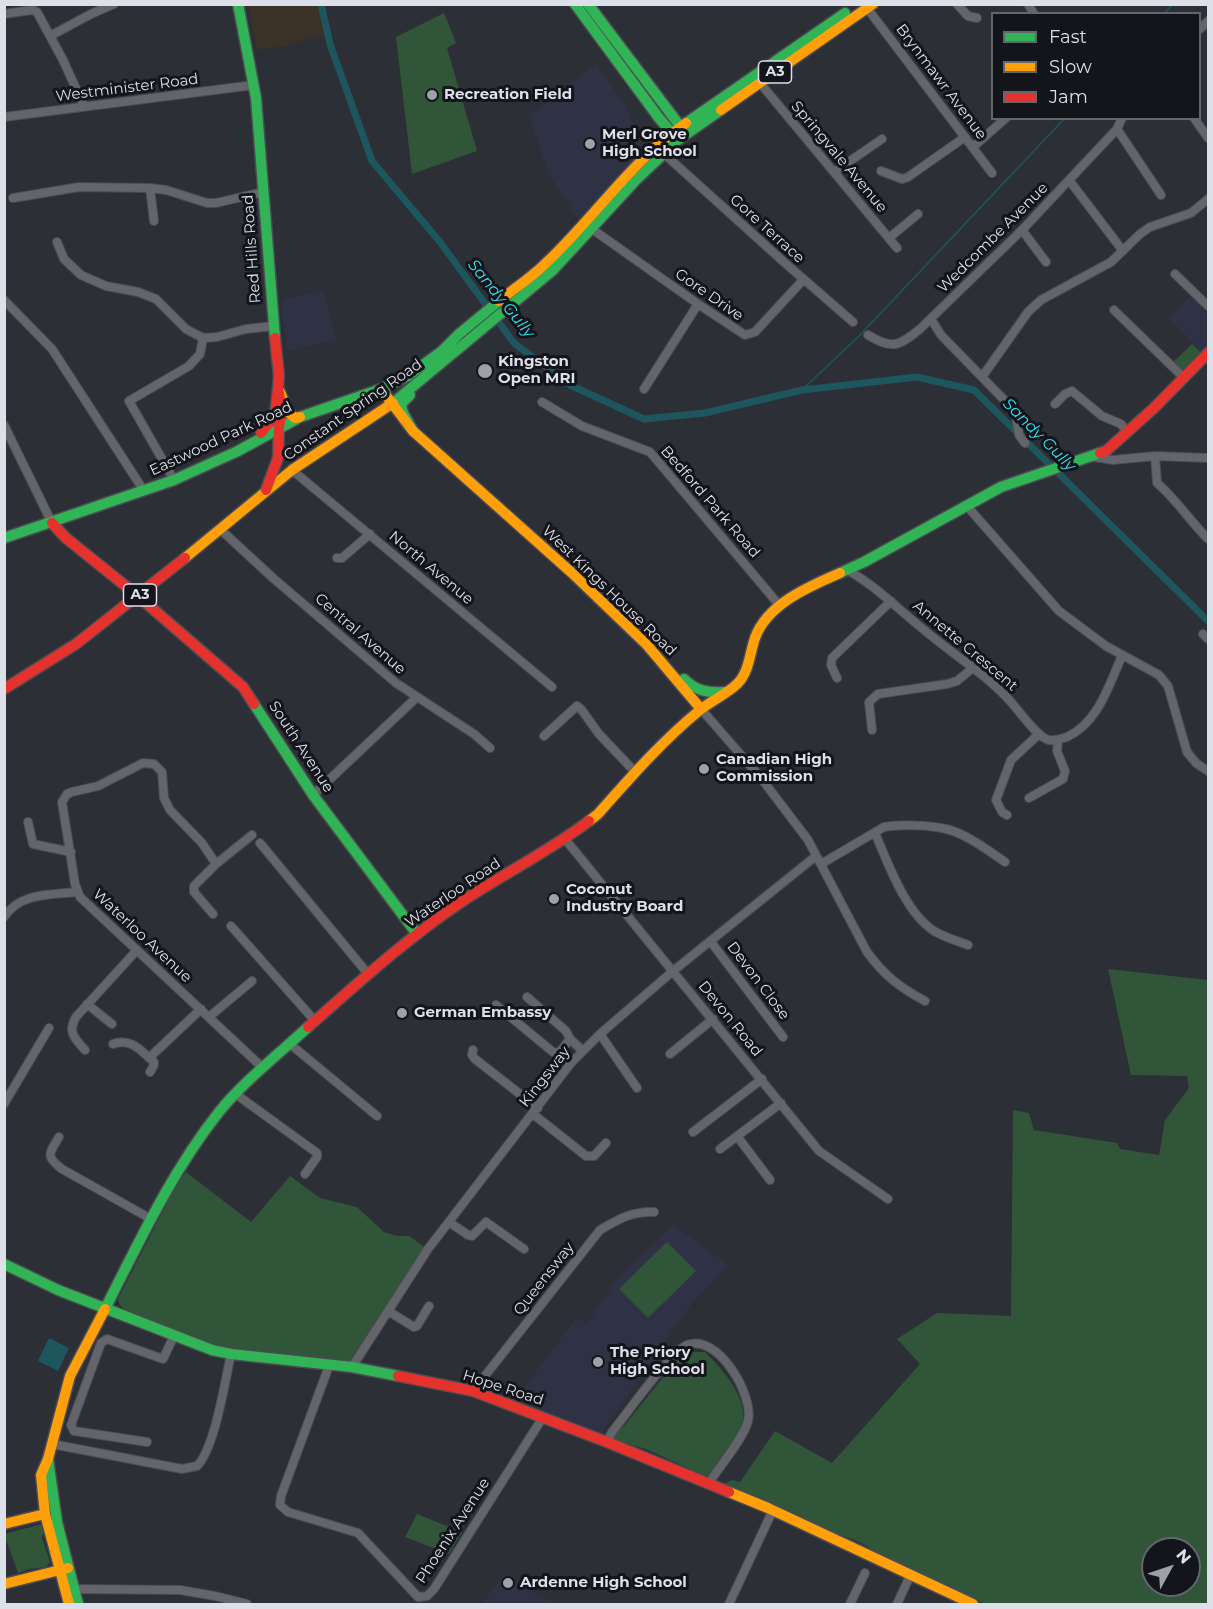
<!DOCTYPE html>
<html>
<head>
<meta charset="utf-8">
<style>
	body { margin:0 }
	#map { position:relative; width:1213px; height:1609px; overflow:hidden; background:#2d2f36; font-family:Montserrat,sans-serif }
	canvas { display:block }
	.frame { position:absolute; inset:0; border:6px solid #dddfe9; pointer-events:none }
	.legend { position:absolute; left:991px; top:12px; width:210px; height:108px; box-sizing:border-box; background:#14151b; border:2px solid #64666d; margin:0; padding:8px 10px; list-style:none; font-size:18px; color:#dddfe9 }
	.legend li { display:flex; align-items:center; gap:12px; height:30px }
	.legend b { width:30px; border:2px solid #64666d }
	.north { position:absolute; left:1141px; top:1537px; width:60px; height:60px; box-sizing:border-box; background:#14151b; border:2px solid #64666d; border-radius:50%; rotate:50deg; font-size:16px; font-weight:700; line-height:24px; text-align:center; color:#dddfe9 }
	.north::after { content:''; display:block; margin:auto; width:21px; height:27px; background:#9fa1aa; clip-path:polygon(50% 0,100% 100%,50% 72%,0 100%) }
</style>
</head>
<body>
<div id="map">
<canvas width="1213" height="1609"></canvas>
<div class="frame"></div>
<ul class="legend">
<li><b style="height:8px;background:#30b455"></b>Fast</li>
<li><b style="height:8px;background:#ff9f0a"></b>Slow</li>
<li><b style="height:8px;background:#e5322d"></b>Jam</li>
</ul>
<div class="north">N</div>
</div>
<script>
const context = document.querySelector('canvas').getContext('2d');
context.lineJoin = 'round';
function fill(path, color) {
  context.fillStyle = color;
  context.fill(path, 'evenodd');
}
function strokePath(path, color, width, dash) {
  context.strokeStyle = color;
  context.lineWidth = width;
  context.lineCap = dash ? 'butt' : 'round';
  context.setLineDash(dash || []);
  context.stroke(path);
}
function write(font, color, halo, rows, align = 'center') {
  context.font = font + ' Montserrat,sans-serif';
  context.lineWidth = 6;
  context.setLineDash([]);
  context.textBaseline = 'middle';
  context.strokeStyle = halo;
  context.fillStyle = color;
  for (const [text, x, y, turn = 0] of rows) {
    context.save();
    context.translate(x, y);
    context.rotate((+turn || 0) * Math.PI / 180);
    context.textAlign = isNaN(turn) ? turn : align;
    if (halo) context.strokeText(text, 0, 0);
    context.fillText(text, 0, 0);
    context.restore();
  }
}
const built = new Path2D(`
	M597,64L626,108L644,150L580,222L549,174L529,116Z
	M324,290L336,340L287,351L281,300Z
	M1191,296L1208,315V348L1204,354L1169,318Z
	M673,1225L728,1265L690,1306L600,1435L516,1399L577,1317L587,1324L617,1279Z
	M504,1576L538,1595L557,1604H481Z`);
const industrial = new Path2D(`
	M248,5H318L326,34L283,46L257,50Z`);
const green = new Path2D(`
	M444,13L456,43L447,48L477,151L412,174L396,37Z
	M1192,344L1201,352L1181,372L1172,363Z
	M1108,969L1208,980V1604H985L884,1560C871,1545 852,1538 833,1533L724,1484L732,1480L740,1482L775,1431L832,1463L920,1364L897,1339L937,1313L1011,1316L1013,1110L1029,1113L1034,1130L1117,1143L1120,1149L1159,1155L1165,1120L1189,1088L1187,1076L1131,1075ZM1153,1549H1189V1585H1153Z
	M186,1172L251,1222L290,1176L320,1198L357,1207L384,1232L397,1236H409L426,1248L351,1362L221,1347L126,1311L120,1305L118,1299L176,1185Z
	M667,1242L696,1271L648,1318L619,1289Z
	M688,1352H705C724,1371 751,1400 741,1429C736,1445 723,1460 715,1474L710,1478L646,1449L614,1440L615,1434L625,1425L675,1362Z
	M417,1514L462,1532L449,1554L405,1537Z
	M42,1524L44,1530L42,1538L50,1562L46,1567L29,1569L18,1573L4,1534Z`);
const water = new Path2D(`
	M49,1338L69,1348L58,1371L38,1361Z`);
const stream = new Path2D(`
	M1164,14L1173,4
	M802,390L860,335L1065,118`);
const canal = new Path2D(`
	M321,4L330,44L372,161L440,242L514,343L570,385L644,419L705,413L802,390L917,377L974,390L1208,621`);
const street = new Path2D(`
	M957,4L968,16L977,18
	M1028,4L1034,14
	M867,8L992,173
	M4,14L32,10L37,12L63,60L84,106
	M1200,29L1208,21
	M50,36L91,14L114,4
	M760,83L897,248
	M4,117L254,85
	M1194,118L1208,138
	M1117,129L1161,195
	M973,147L1006,118
	M662,152L785,263L853,322
	M881,171L902,179L908,177L965,137
	M834,172L882,139
	M1069,180L1123,251
	M150,188L154,221
	M13,198L79,187L150,188L166,190L207,203H216L263,192
	M592,229L698,304L745,335L755,332L803,280
	M1022,230L1046,262
	M889,238L918,214
	M57,242L64,259L81,275L106,286L138,292L156,299L186,329L203,338L217,337L246,329L274,326
	M1175,274L1208,306
	M4,300L52,349L144,491
	M1114,310L1184,378
	M931,319L941,335L1015,411L1019,435L1025,443
	M868,335C892,350 899,346 920,329L1022,230L1117,129L1122,118
	M982,377L1028,312L1041,300L1111,262L1140,234L1150,227L1191,213L1208,199
	M644,389L698,304
	M542,402L582,426L650,452L780,606
	M1055,404L1065,394L1072,391L1102,416L1121,424L1127,432
	M4,425L52,523
	M1155,456L1157,483C1176,499 1190,521 1208,539
	M1094,457L1113,460L1155,456L1208,458
	M292,470L552,687
	M174,480L129,401L189,366L200,354L203,338
	M966,505L1059,611L1106,646L1159,675L1168,686L1187,752L1196,763L1208,771
	M221,530L273,578L396,683L474,734L490,748
	M337,558H342L370,534
	M847,570C875,585 898,609 923,629C952,654 985,673 1011,702C1019,711 1038,738 1049,740C1055,741 1061,739 1067,737C1098,723 1109,685 1122,656
	M1203,634L1208,639
	M837,678L831,665L832,658L891,601
	M701,709L761,778L808,840L867,952C885,976 899,987 925,1001
	M872,730L869,702L878,694L947,684L957,681L974,667
	M544,736L577,706L581,709L599,734L635,772
	M313,795L416,698
	M1029,798L1063,779L1065,771L1057,751L1058,740
	M1007,815L1002,812L996,800L1011,760L1039,734
	M28,822L33,844L71,852
	M875,833C888,863 905,912 934,931C944,937 957,941 968,945
	M565,839L819,1151L888,1199
	M260,843L368,974
	M216,864L202,843L170,810L164,798L162,772L154,764L143,763L98,786L72,792L67,794L62,802L75,884L80,897L263,1068
	M821,864L884,827C900,824 930,825 946,829C965,833 989,851 1005,862
	M213,914L194,892V886L216,864L252,835
	M4,917C21,892 50,895 77,892
	M231,926L315,1021
	M711,942L783,1037
	M527,997L566,1031L570,1039L583,1051
	M87,1004L112,1024
	M496,1005L553,1052L559,1053L571,1063
	M209,1017L252,981
	M600,1034L637,1088
	M113,1044C131,1037 141,1051 154,1062V1065L150,1072
	M290,1044L377,1116
	M85,1050C75,1039 67,1032 76,1017L137,950
	M473,1050L472,1055L475,1059L538,1108
	M559,1053L570,1039
	M670,1054L713,1019
	M149,1058L201,1009
	M237,1095L317,1153V1157L305,1174
	M4,1104L49,1028
	M533,1114L586,1156H594L606,1143
	M693,1132L762,1079
	M737,1136L770,1180
	M59,1137C49,1154 45,1156 62,1169L151,1219
	M720,1149L781,1103
	M449,1222L468,1235L472,1236L486,1222L524,1249
	M388,1311L414,1327L417,1326L429,1306
	M329,1366L281,1496L280,1505L288,1512L358,1533L418,1597L427,1596L434,1589L543,1417
	M352,1367L428,1249L571,1063L600,1034L673,971L816,856
	M473,1391L600,1230C619,1219 632,1211 654,1212
	M147,1442L74,1431L71,1425L101,1343L107,1339L163,1359L174,1336
	M607,1442L612,1432C626,1415 670,1352 687,1345C718,1333 754,1395 748,1421C744,1438 719,1467 709,1483
	M52,1444L182,1469L197,1466C215,1448 225,1381 231,1354
	M72,1589L180,1590L215,1596L247,1604
	M729,1604L773,1510
	M850,1604L865,1573
	M897,1604L910,1576`);
const fast = new Path2D(`
	M238,4L256,98L275,338
	M575,4L659,118L678,140
	M588,4L686,134
	M686,123L845,13
	M410,395L401,404L403,413L413,431
	M393,403L552,271L635,181L678,140L721,110
	M4,538L174,480L238,451L300,417L384,388L408,376L442,351L459,334L499,301
	M840,573L864,562L1001,487L1100,453
	M684,679C696,691 708,693 724,692
	M254,704L313,795L417,934
	M4,1264L58,1290L212,1350L231,1354L352,1367L398,1376
	M105,1309C139,1242 172,1171 219,1112C243,1082 280,1053 308,1027
	M48,1459L57,1522L78,1604`);
const slow = new Path2D(`
	M721,110L873,4
	M499,301C515,288 532,277 546,263C594,218 631,161 686,123
	M381,389L413,431L572,573L647,645L701,709
	M280,392L289,413L295,418L300,417
	M185,558L292,470L393,403
	M589,821L598,814C630,778 662,741 700,710C712,700 727,694 737,684C749,673 750,652 755,638C767,604 810,586 840,573
	M729,1492L768,1508L973,1604
	M4,1524L45,1514
	M4,1584L68,1568
	M69,1604L45,1514L41,1475L48,1459L70,1376L105,1309`);
const jam = new Path2D(`
	M261,433L275,415L278,388
	M1100,453L1106,451L1154,408L1208,353
	M266,490L278,458L279,427L282,411L278,388L279,376L275,338
	M52,523L66,538L138,596L243,687L254,704
	M4,689L76,644L185,558
	M308,1027C357,984 406,939 461,902C503,874 548,852 589,821
	M398,1376L473,1391L607,1442L729,1492`);
const markers = [
	[432,95,6,"#9fa1aa"],
	[590,144,6,"#9fa1aa"],
	[485,371,8,"#9fa1aa"],
	[704,769,6,"#9fa1aa"],
	[554,899,6,"#9fa1aa"],
	[402,1013,6,"#9fa1aa"],
	[598,1362,6,"#9fa1aa"],
	[508,1583,6,"#9fa1aa"]
];
const shields = [
	[775,72,33],
	[140,595,33]
];
const shieldNames = [
	["A3",775,72],
	["A3",140,595]
];
const streetNames = [
	["Brynmawr Avenue",941,82,53],
	["Westminister Road",127,88,-7],
	["Springvale Avenue",839,157,50],
	["Gore Terrace",767,229,42],
	["Wedcombe Avenue",993,238,-45],
	["Red Hills Road",252,249,-94],
	["Gore Drive",709,295,35],
	["Constant Spring Road",353,410,-35],
	["Eastwood Park Road",221,439,-25],
	["Bedford Park Road",710,502,49],
	["North Avenue",431,568,40],
	["West Kings House Road",609,591,44],
	["Central Avenue",360,634,41],
	["Annette Crescent",965,646,40],
	["South Avenue",301,747,57],
	["Waterloo Road",453,893,-34],
	["Waterloo Avenue",142,936,43],
	["Devon Close",758,981,53],
	["Devon Road",730,1019,51],
	["Kingsway",545,1077,-52],
	["Queensway",544,1279,-52],
	["Hope Road",503,1388,18],
	["Phoenix Avenue",453,1531,-57]
];
const poiNames = [
	["Recreation Field",444,95],
	["Merl Grove",602,135],
	["High School",602,152],
	["Kingston",498,362],
	["Open MRI",498,379],
	["Canadian High",716,760],
	["Commission",716,777],
	["Coconut",566,890],
	["Industry Board",566,907],
	["German Embassy",414,1013],
	["The Priory",610,1353],
	["High School",610,1370],
	["Ardenne High School",520,1583]
];
const waterNames = [
	["Sandy Gully",501,299,51],
	["Sandy Gully",1039,435,45]
];
fill(built, '#2f3245');
fill(industrial, '#3a3226');
fill(green, '#305539');
fill(water, '#1d565d');
strokePath(stream, '#1d565d', 1.5);
strokePath(canal, '#1d565d', 7);
strokePath(street, '#4a4c52', 10);
strokePath(fast, '#4a4c52', 13);
strokePath(slow, '#4a4c52', 13);
strokePath(jam, '#4a4c52', 13);
strokePath(street, '#64656b', 8);
strokePath(fast, '#30b455', 10);
strokePath(slow, '#ff9f0a', 10);
strokePath(jam, '#e5322d', 10);
for (const [x, y, r, color] of markers) {
  const dot = new Path2D();
  dot.arc(x, y, r, 0, 2 * Math.PI);
  context.fillStyle = color;
  context.fill(dot);
  strokePath(dot, '#14151b', 2);
}
for (const [x, y, w] of shields) {
  const box = new Path2D();
  box.roundRect(x - w / 2, y - 11, w, 22, 4.5);
  context.fillStyle = '#14151b';
  context.fill(box);
  strokePath(box, '#dddfe9', 1.5);
}
write('bold 14px', '#dddfe9', null, shieldNames);
write('15px', '#dddfe9', '#14151b', streetNames);
write('bold 15px', '#dddfe9', '#14151b', poiNames, 'left');
write('italic 16px', '#2fe2f3', '#14151b', waterNames);
</script>
</body>
</html>
